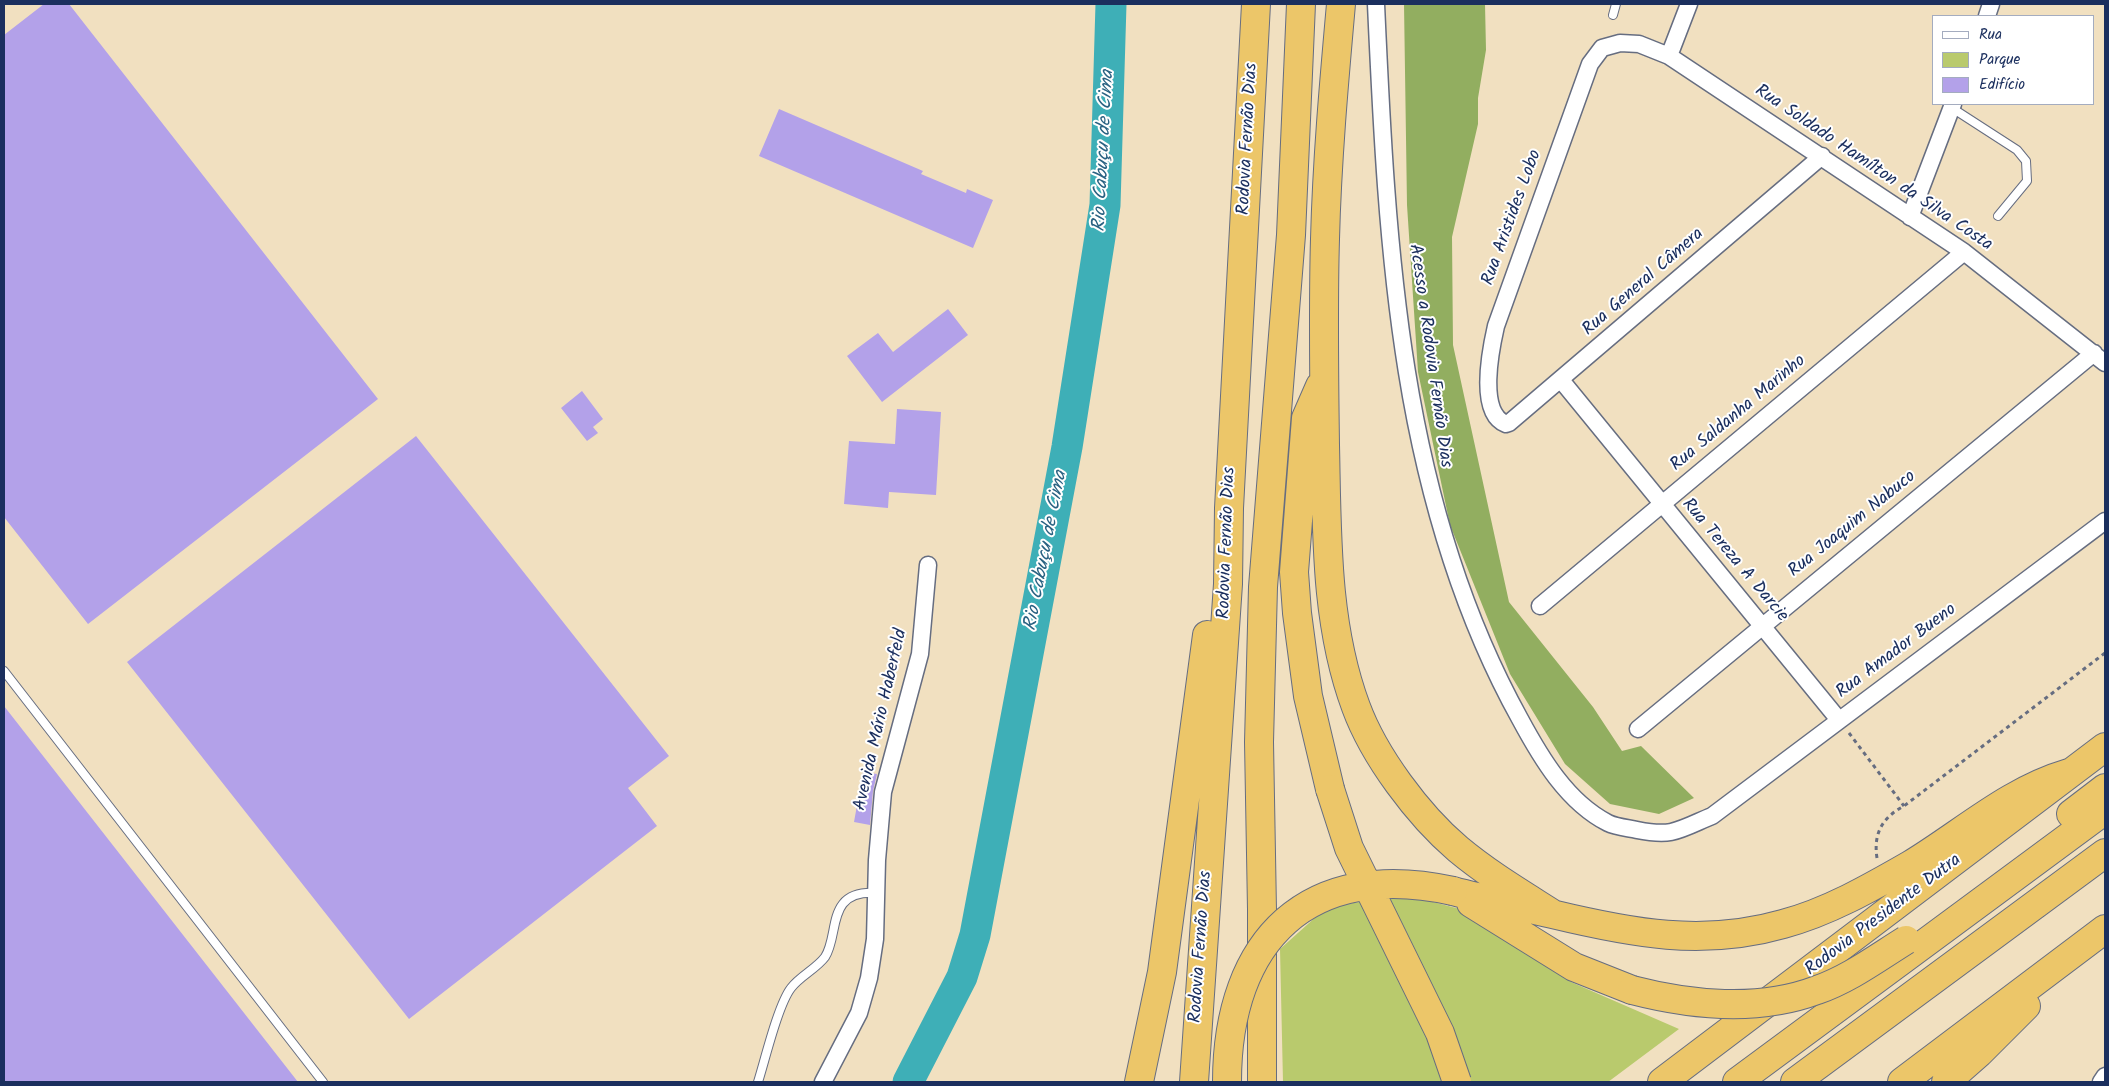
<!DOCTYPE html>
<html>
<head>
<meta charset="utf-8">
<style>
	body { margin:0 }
	#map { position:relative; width:2109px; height:1086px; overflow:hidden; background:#f1e0c0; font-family:Kalam,sans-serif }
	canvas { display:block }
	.frame { position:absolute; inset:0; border:5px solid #1b2f5e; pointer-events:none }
	.legend { position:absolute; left:1932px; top:15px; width:162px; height:90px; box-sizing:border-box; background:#fff; border:1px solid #a4acbf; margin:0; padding:6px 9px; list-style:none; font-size:15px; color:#1b2f5e }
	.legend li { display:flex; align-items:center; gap:10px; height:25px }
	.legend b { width:25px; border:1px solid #a4acbf }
</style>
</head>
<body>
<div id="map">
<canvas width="2109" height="1086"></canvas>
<div class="frame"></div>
<ul class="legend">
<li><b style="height:6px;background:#fff"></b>Rua</li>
<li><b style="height:14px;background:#b9ca6d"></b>Parque</li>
<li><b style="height:14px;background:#b3a1e9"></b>Edifício</li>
</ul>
</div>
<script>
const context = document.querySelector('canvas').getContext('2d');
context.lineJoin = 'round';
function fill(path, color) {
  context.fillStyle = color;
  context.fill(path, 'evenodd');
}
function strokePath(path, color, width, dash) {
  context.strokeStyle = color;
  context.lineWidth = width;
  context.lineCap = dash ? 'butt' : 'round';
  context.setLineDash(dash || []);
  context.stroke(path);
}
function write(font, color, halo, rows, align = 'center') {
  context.font = font + ' Kalam,sans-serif';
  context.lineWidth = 4;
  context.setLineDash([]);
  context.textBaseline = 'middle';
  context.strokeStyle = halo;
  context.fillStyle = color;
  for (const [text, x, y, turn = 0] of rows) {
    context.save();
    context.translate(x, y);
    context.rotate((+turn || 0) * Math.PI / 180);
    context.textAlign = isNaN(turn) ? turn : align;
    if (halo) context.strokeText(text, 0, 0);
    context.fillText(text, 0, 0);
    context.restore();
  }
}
const green = new Path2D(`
	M1406,895L1460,909L1571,982L1679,1029L1608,1082H1283L1280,949L1327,907Z`);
const forest = new Path2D(`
	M1404,4H1485L1486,50L1478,98V124L1452,237L1453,345L1509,602L1593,707L1622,751L1641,746L1694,798L1659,814L1610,804L1565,764L1510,674L1450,525L1418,372L1407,205Z`);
const river = new Path2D(`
	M908,1082L962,977L975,935L1067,447L1105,205L1111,4`);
const building = new Path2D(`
	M44,4H69L378,399L88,624L4,517V35Z
	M779,109L923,171L921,174L966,193L967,189L993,200L973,248L759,156Z
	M948,309L968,335L882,402L847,356L878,333L893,352Z
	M582,391L603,419L593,427L598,433L587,441L561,408Z
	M897,409L941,412L936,495L889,492L888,508L844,504L849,441L895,444Z
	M416,436L669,756L628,788L657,826L409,1019L127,662Z
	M4,706L298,1082H4Z
	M863,772L877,774L873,791L870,825L854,822Z`);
const path = new Path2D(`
	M1849,733L1904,806
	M1877,858C1873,833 1883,817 1904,806L2105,653`);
const service = new Path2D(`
	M1613,15L1616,4
	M1952,108L2017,150L2026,161L2027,181L1998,216
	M4,671L323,1082
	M758,1082C765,1060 778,1005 791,988C800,976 816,969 825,957C840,934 825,890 876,893`);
const minor = new Path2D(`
	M1376,4C1387,247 1399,501 1520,719C1541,758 1567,802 1608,823C1616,827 1628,828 1637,830C1647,832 1661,834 1671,832C1685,829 1699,821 1712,816L2105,521
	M1987,16L1991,4
	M1669,56L1689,4
	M1822,156L1509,423L1506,424C1477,413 1491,348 1496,326L1590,64L1602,48L1620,43L1639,44L1669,56L1964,252L2105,363
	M1910,217L1953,104
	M1561,380L1839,720
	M1540,606L1964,252
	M1638,729L2094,353
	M823,1082L859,1013L869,978L875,939L877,860L883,792L920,654L928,565
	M2101,1082L2105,1076`);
const motorway = new Path2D(`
	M1341,4C1334,82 1327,161 1325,239C1323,307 1324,376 1325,445C1327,533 1325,624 1356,707C1374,756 1418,815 1458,849C1488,874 1520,893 1553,914
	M1320,386L1306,418L1294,572L1297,613L1308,696L1330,789
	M2071,814L2105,788
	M1453,891C1486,900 1519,906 1552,914C1631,933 1703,947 1783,924C1828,912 1870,888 1910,865C1963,833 2008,791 2069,773
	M1471,903L1574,967L1632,990
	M1139,1082L1162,972L1207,635
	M1194,1082L1228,584L1229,508L1256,4
	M1262,1082V910L1259,742L1263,587L1291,235L1301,4
	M1662,1082L2105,747
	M1737,1082L2105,810
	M1795,1082L2105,853
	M1902,1082L2105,929
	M1946,1082L1979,1053L2026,1006`);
const motorwayBridge = new Path2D(`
	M1330,789L1349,848L1440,1033L1457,1082
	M1632,990C1690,1005 1759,1012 1817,990C1849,979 1877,958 1906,940
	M1227,1082C1227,939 1309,859 1453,891`);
const streetNames = [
	["Rodovia Fernão Dias",1249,139,-87],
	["Rua Soldado Hamílton da Silva Costa",1873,169,34],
	["Rua Aristides Lobo",1513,218,-70],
	["Rua General Câmera",1644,283,-41],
	["Acesso a Rodovia Fernão Dias",1429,356,82],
	["Rua Saldanha Marinho",1739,414,-40],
	["Rua Joaquim Nabuco",1853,525,-39],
	["Rodovia Fernão Dias",1228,543,-88],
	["Rua Tereza A Darcie",1734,561,50],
	["Rua Amador Bueno",1897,652,-37],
	["Avenida Mário Haberfeld",882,720,-77],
	["Rodovia Presidente Dutra",1884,916,-37],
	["Rodovia Fernão Dias",1202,947,-86]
];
const waterNames = [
	["Rio Cabuçu de Cima",1105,151,-87],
	["Rio Cabuçu de Cima",1047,551,-79]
];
fill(green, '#b9ca6d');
fill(forest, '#92ae60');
strokePath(river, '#3eafb7', 31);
fill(building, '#b3a1e9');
strokePath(service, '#666d80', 10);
strokePath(minor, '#666d80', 19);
strokePath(motorway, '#666d80', 30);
strokePath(path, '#666d80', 3, [4, 4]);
strokePath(service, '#fff', 8);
strokePath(minor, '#fff', 16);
strokePath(motorway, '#ecc669', 28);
strokePath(motorwayBridge, '#666d80', 30, []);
strokePath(motorwayBridge, '#ecc669', 28);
write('18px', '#1b2f5e', '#fff', streetNames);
write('italic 19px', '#296282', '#fff', waterNames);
</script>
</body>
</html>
